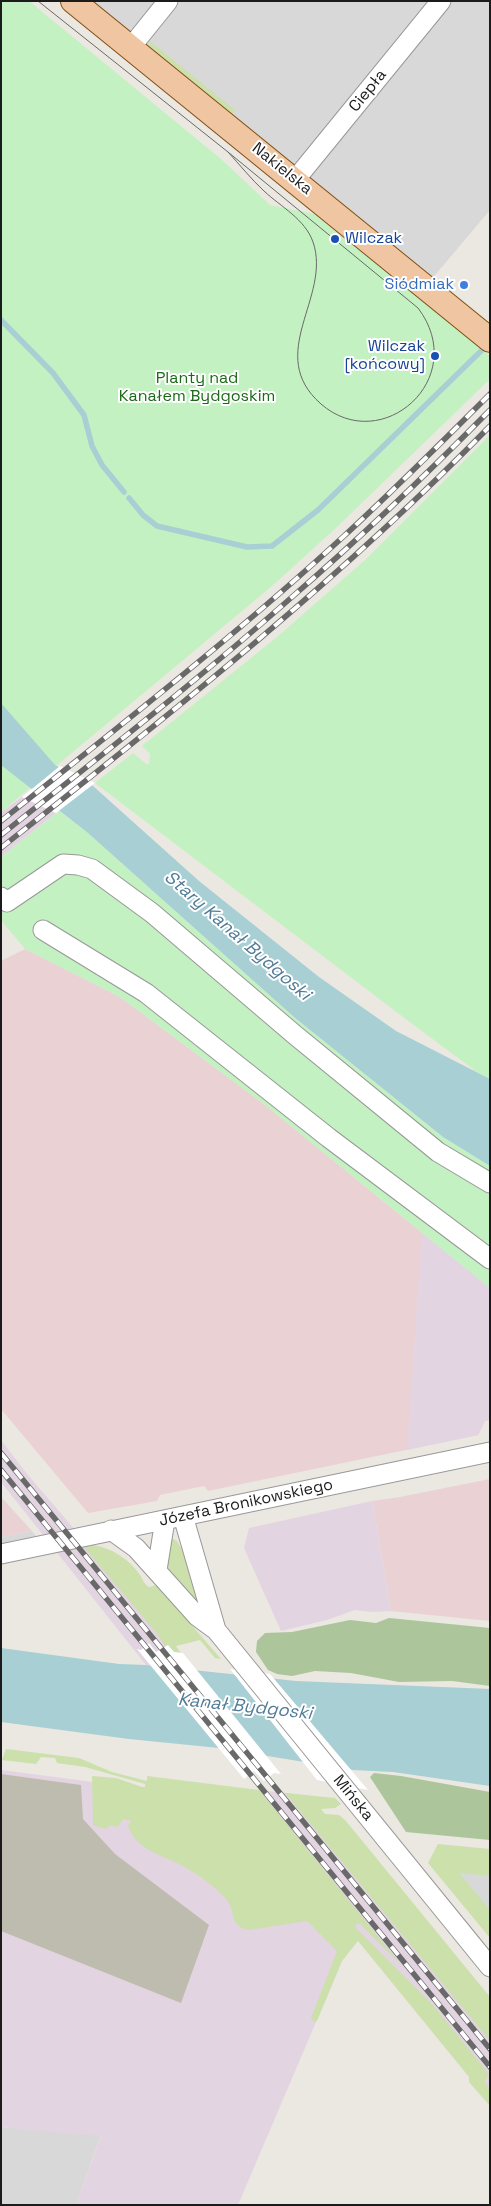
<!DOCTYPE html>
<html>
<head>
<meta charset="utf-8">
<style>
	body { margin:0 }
	#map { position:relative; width:491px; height:2206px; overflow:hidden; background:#ebe7e1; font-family:"Space Grotesk",sans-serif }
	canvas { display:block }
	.frame { position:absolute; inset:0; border:2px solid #1b1b1b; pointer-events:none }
</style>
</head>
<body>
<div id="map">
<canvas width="491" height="2206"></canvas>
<div class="frame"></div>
</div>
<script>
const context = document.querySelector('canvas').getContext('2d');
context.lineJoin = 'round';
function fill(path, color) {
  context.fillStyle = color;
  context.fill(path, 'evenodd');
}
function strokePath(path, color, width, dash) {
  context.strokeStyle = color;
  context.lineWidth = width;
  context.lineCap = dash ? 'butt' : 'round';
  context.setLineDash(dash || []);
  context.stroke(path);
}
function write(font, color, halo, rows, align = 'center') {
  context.font = font + ' "Space Grotesk",sans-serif';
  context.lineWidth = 4;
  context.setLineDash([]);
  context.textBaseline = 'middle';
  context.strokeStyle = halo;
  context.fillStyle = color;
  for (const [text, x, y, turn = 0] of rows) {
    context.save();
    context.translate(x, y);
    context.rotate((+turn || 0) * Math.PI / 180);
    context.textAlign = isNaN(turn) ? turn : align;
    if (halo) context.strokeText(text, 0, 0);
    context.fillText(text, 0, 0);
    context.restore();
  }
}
const residential = new Path2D(`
	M73,1H490V210L425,287Z
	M32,1531L43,1545L1,1554V1537Z
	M436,1861L490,1862V1927Z
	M1,2127L101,2135L76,2205H1Z`);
const commercial = new Path2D(`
	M25,949L120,997L265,1105L490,1288V1420L485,1421L478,1435L208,1491L204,1486L160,1495L157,1501L88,1513L1,1409V961Z
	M490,1479V1621L391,1611L372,1501L400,1497Z
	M1,1497L32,1531L1,1537Z`);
const industrial = new Path2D(`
	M22,797L56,813L1,857V812Z
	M422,1233L490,1288V1420L485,1421L478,1435L407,1450Z
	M1,1440L27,1474L195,1669L146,1665L1,1482Z
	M372,1501L391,1611L372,1612L355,1610L327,1620L281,1631L244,1548L249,1528Z
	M1,1770L116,1785L216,1836L351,1949L342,1961L238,2205H76L101,2136L1,2127Z
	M238,1788L306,1795L490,2026V2101Z`);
const construction = new Path2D(`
	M1,1774L81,1785L83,1819L115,1854L209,1925L181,2003L1,1931Z`);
const grass = new Path2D(`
	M150,41L236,111L230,115L154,54L150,46Z
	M171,1538L177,1541L184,1553L203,1610L170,1577L166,1566Z
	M93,1545C112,1548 129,1559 140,1575C143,1580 144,1584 149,1587L157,1585L221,1659L215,1658L200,1640L176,1646L180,1652L171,1656L158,1635L83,1546Z
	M6,1749L79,1758L112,1772L147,1781V1776L259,1790L402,1966L360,1924L357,1923L355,1927L433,2005L489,2074L485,2082L490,2089V2106L469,2082V2077L358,1941L342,1961L317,2021L314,2022L311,2018L337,1951L307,1921L249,1930C228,1926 237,1912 226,1899C215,1886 197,1874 183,1866C162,1855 136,1850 128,1826L131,1821L124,1819L117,1827L110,1825L106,1829L93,1825L92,1776L116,1778L142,1787H145V1784L85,1767L57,1763L55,1758L41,1757L36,1764L2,1760Z
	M285,1793L335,1798L341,1804L335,1808L321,1809L325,1814L339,1815L346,1821L490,1997V2041Z
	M438,1844L490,1849V1876L459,1873L490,1910V1938L428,1863Z`);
const forest = new Path2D(`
	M389,1618L490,1628V1686L452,1681L399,1682L351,1673L315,1671L292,1676L277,1674L268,1670L256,1652L257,1641L265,1633L292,1632L350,1620L376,1623Z
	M374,1773L401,1776L490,1792V1840L406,1832L370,1777Z`);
const park = new Path2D(`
	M1,1H29L221,159L270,205L314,214L490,356V379L337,527L272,586L1,812Z
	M490,435V1079L477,1072L411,1023L95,783L133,753L146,764H149L150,754L142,746L277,637L365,560Z
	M59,811L88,833L294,1017L443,1137L490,1166V1288L265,1105L120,997L25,949L1,920V857Z`);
const water = new Path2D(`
	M1,703L55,765L93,786L199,881L319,977L396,1031L490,1079V1166L443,1137L294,1017L88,833L1,765Z
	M1,1648L119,1664L146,1665L296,1681L490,1689V1786L393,1772L353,1770L219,1748L129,1739L1,1722Z`);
const pier = new Path2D(`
	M60,766L95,783L56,813L22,797Z
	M149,1643L156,1652L168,1645L174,1652L183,1653L281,1774L274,1773L264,1781L254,1771L244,1779L137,1649L141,1650Z
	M230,1669L270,1674L368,1790L317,1780Z`);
const stream = new Path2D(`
	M1,320L53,373L84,415L92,446L102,465L124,492
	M129,498L143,515L157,526L247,547L272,546L318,510L482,350`);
const minor = new Path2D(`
	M131,47L168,1
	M295,180L441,1
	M1,897L7,902L63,864L78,865L92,869L152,913L295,1035L438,1152L490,1183
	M43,930L146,993L329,1138L490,1259
	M183,1516L216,1630
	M111,1530L136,1548L197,1616L216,1630L490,1967
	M1,1554L490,1452
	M157,1570L165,1520`);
const major = new Path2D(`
	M73,1L490,340`);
const tram = new Path2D(`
	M38,1L228,152L418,308C471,378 382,457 321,404C264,354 332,297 313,242C305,219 281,207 264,191C251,179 240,165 228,152`);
const rail = new Path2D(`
	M1,821C117,728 235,636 344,536C394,490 442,442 490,394
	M1,835C99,757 198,680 292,597C360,538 426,475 490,410
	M1,848C170,714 339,581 490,426
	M1,1453L490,2049
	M1,1470L490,2067`);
const markers = [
	[335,239,5,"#1a4fb4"],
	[464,285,5,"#3f7fe0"],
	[435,356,5,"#1a4fb4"]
];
const streetNames = [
	["Ciepła",368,91,-51],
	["Nakielska",282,169,39],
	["Józefa Bronikowskiego",246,1503,-12],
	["Mińska",353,1798,51]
];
const transitNames = [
	["Wilczak",345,239],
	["Wilczak",425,347,"right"],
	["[końcowy]",425,365,"right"]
];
const shopNames = [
	["Siódmiak",454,285]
];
const parkNames = [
	["Planty nad",197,379],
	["Kanałem Bydgoskim",197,397]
];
const waterNames = [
	["Stary Kanał Bydgoski",237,936,41],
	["Kanał Bydgoski",245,1707,6]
];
fill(residential, '#d9d8d8');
fill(commercial, '#ead2d4');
fill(industrial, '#e3d4e2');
fill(construction, '#bebcae');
fill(grass, '#cce0ac');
fill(forest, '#acc59b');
fill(park, '#c4f1c2');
fill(water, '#a7cfd4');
fill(pier, '#fff');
strokePath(stream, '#a7cfd4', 5.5);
strokePath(minor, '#989898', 21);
strokePath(major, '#7f4e12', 26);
strokePath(minor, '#fff', 19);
strokePath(major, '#efc5a2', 24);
strokePath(tram, '#696969', 1);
strokePath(rail, '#696969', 5.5);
strokePath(rail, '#fff', 4, [11]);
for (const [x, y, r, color] of markers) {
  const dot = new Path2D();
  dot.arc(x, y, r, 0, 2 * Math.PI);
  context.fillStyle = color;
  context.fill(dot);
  strokePath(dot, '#fff', 2);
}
write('16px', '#1b1b1b', '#fff', streetNames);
write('16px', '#164399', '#fff', transitNames, 'left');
write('16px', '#366cbe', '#fff', shopNames, 'right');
write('16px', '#1b6918', '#fff', parkNames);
write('italic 18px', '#517b96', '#fff', waterNames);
</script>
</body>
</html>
